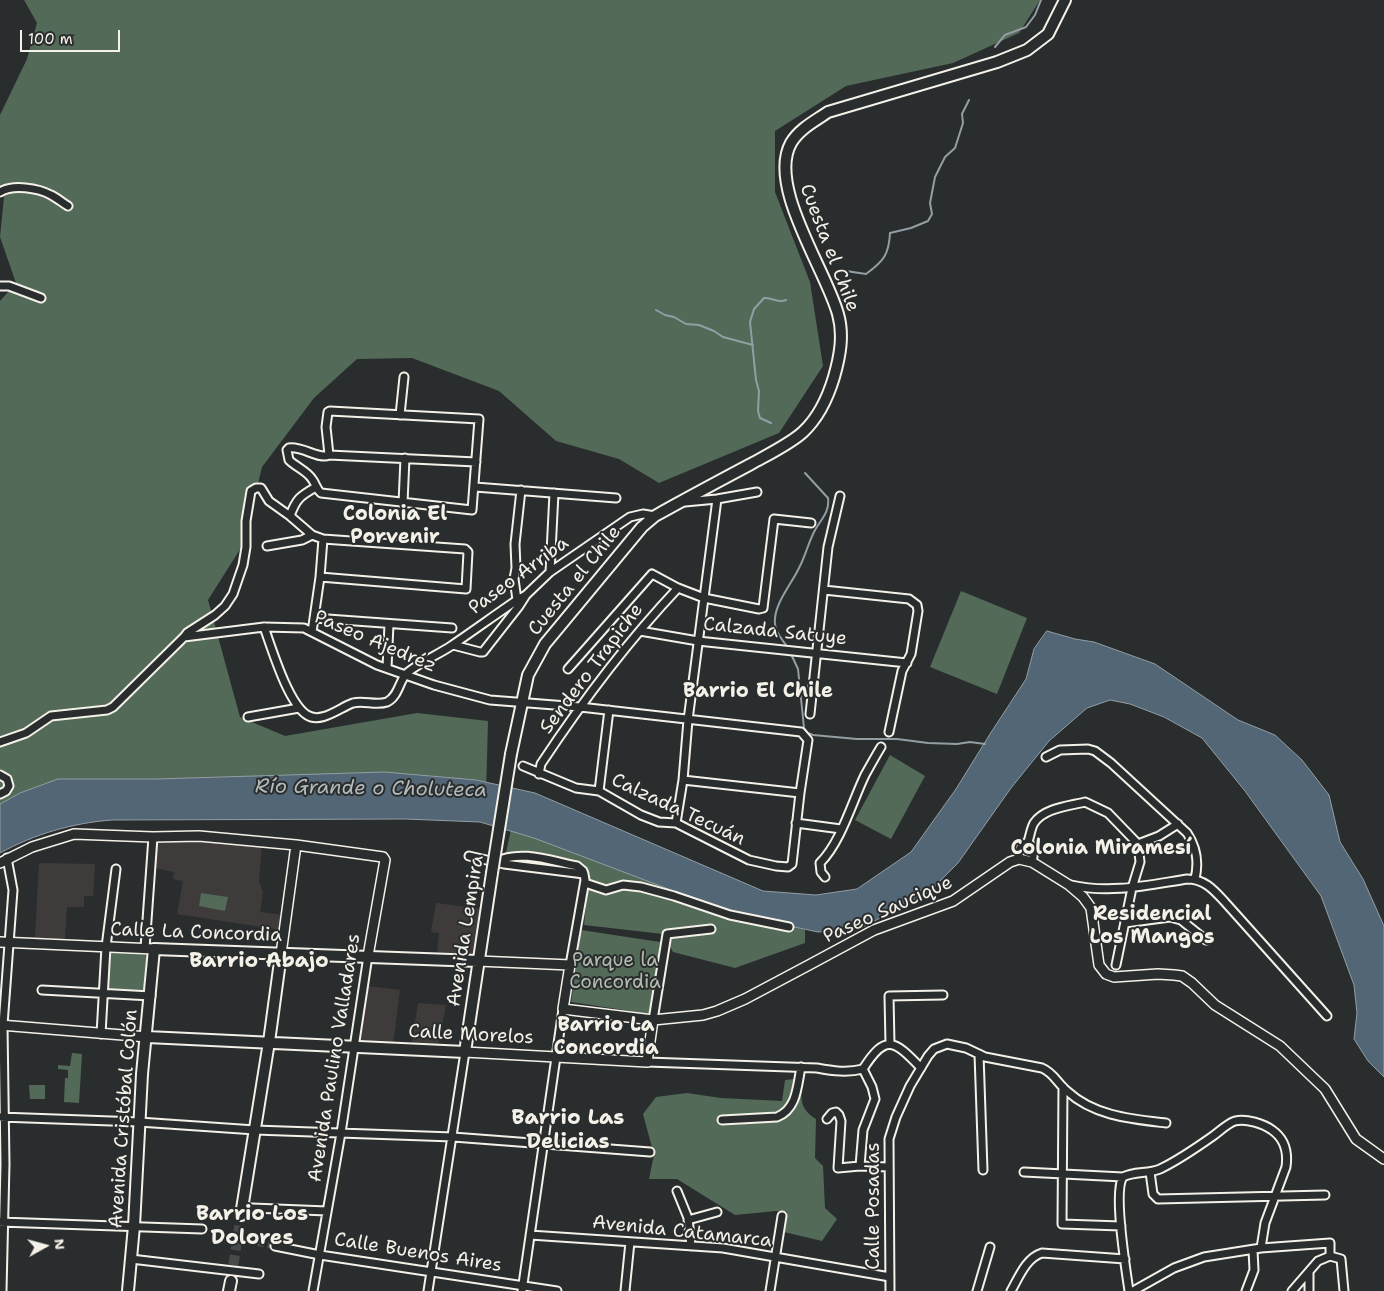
<!DOCTYPE html>
<html>
<head>
<meta charset="utf-8">
<style>
	body { margin:0 }
	#map { position:relative; width:1384px; height:1291px; overflow:hidden; background:#2a2d2e; font-family:"Shantell Sans",sans-serif }
	canvas { display:block }
	.north { position:absolute; left:20px; top:1221px; width:50px; height:50px; -webkit-text-stroke:4px #2a2d2e; paint-order:stroke; rotate:83deg; font-size:14px; font-weight:700; line-height:20px; text-align:center; color:#f4f1e8 }
	.north::after { content:''; display:block; margin:auto; width:18px; height:22px; background:#f4f1e8; clip-path:polygon(50% 0,100% 100%,50% 72%,0 100%) }
	.scale { position:absolute; left:20px; top:30px; width:100px; height:22px; box-sizing:border-box; border:2px solid #f4f1e8; border-top:0; padding-left:6px; font-size:15px; line-height:18px; white-space:nowrap; color:#f4f1e8; -webkit-text-stroke:4px #2a2d2e; paint-order:stroke }
</style>
</head>
<body>
<div id="map">
<canvas width="1384" height="1291"></canvas>
<div class="north">N</div>
<div class="scale">100 m</div>
</div>
<script>
const context = document.querySelector('canvas').getContext('2d');
context.lineJoin = 'round';
function fill(path, color) {
  context.fillStyle = color;
  context.fill(path, 'evenodd');
}
function strokePath(path, color, width, dash) {
  context.strokeStyle = color;
  context.lineWidth = width;
  context.lineCap = dash ? 'butt' : 'round';
  context.setLineDash(dash || []);
  context.stroke(path);
}
function write(font, color, halo, rows, align = 'center') {
  context.font = font + ' "Shantell Sans",sans-serif';
  context.lineWidth = 4;
  context.setLineDash([]);
  context.textBaseline = 'middle';
  context.strokeStyle = halo;
  context.fillStyle = color;
  for (const [text, x, y, turn = 0] of rows) {
    context.save();
    context.translate(x, y);
    context.rotate((+turn || 0) * Math.PI / 180);
    context.textAlign = isNaN(turn) ? turn : align;
    if (halo) context.strokeText(text, 0, 0);
    context.fillText(text, 0, 0);
    context.restore();
  }
}
const built = new Path2D(`
	M156,838L262,846L259,881L263,892L260,912L283,915L281,930L177,914L183,881L173,879L174,872L155,868Z
	M39,863L95,864L93,896H84V907H67L65,939L35,938Z
	M436,903L481,909L475,956L437,954L439,933L431,932Z
	M368,986L400,990L393,1045L359,1042Z
	M418,1003L446,1005L438,1046L412,1044Z`);
const green = new Path2D(`
	M24,0H1040L1019,33L953,63L846,86L775,131V192L810,282L823,366L779,433L659,483L619,459L556,441L499,391L412,358L357,359L314,398L262,467L244,543L208,600L240,717L285,736L417,713L488,721L486,795L234,799L0,832V301L16,283L0,237L4,197L0,194V115L27,59L37,23Z
	M961,591L1027,618L997,694L930,667Z
	M890,755L925,776L891,839L855,820Z
	M513,820L689,891L805,930V943L735,968L673,952L663,934L584,925L588,885L579,876L560,872L549,864L504,862Z
	M201,893L228,897L225,911L199,906Z
	M581,930L660,942L650,1014L571,1002Z
	M111,952L150,955L147,993L108,989Z
	M72,1053L82,1054L79,1103L64,1102L65,1078H68V1070L58,1069V1065L70,1066Z
	M803,1078C801,1096 798,1108 816,1119L815,1158L823,1166L825,1208L837,1219L822,1241L784,1232L787,1212L776,1211L735,1215L677,1179H649L654,1155L643,1114L656,1097L687,1093L721,1098L782,1101L785,1080Z
	M29,1085H45V1099H30Z`);
const water = new Path2D(`
	M1047,631L1075,639L1094,642L1155,664L1238,720L1275,735L1302,760L1329,795L1340,842L1363,879L1384,926V1077L1368,1061L1354,1039L1357,1013L1354,985L1321,896L1245,791L1202,738L1164,717L1130,704L1110,700L1087,708L1049,741L1011,788L958,863L928,893L861,928L818,932L734,914L534,838L480,822L405,819L112,820C72,823 35,834 0,853V804L20,793L58,779H156L385,772L476,780L535,793L763,891L816,895L857,889L911,852L956,789L990,734L1026,679L1034,649Z`);
const stream = new Path2D(`
	M995,47L1005,35L1026,27L1035,15L1041,0
	M846,271L866,274C884,261 889,254 890,233L911,228L928,221L932,214L930,203L935,177L945,157L955,148L963,123L962,114L969,100
	M656,310L665,315L674,317L686,324L699,325L714,331L723,337L753,345
	M771,423L760,418L758,411L759,391L756,380L750,322L754,309L764,298C773,297 778,304 786,300
	M788,648C783,640 776,634 775,624C773,605 791,585 799,568C805,557 808,544 814,532C820,520 830,513 828,498L805,473
	M791,654L798,669L804,728L808,733L813,735L857,739H897L928,743L957,744L970,742L985,744`);
const minorTunnel = new Path2D(`
	M237,1238L275,1246`);
const secondaryTunnel = new Path2D(`
	M231,1280L241,1215`);
const minor = new Path2D(`
	M0,192C13,184 38,188 51,195C57,198 63,203 68,206
	M0,286H9L41,298
	M330,411L479,419L472,510L321,493C316,489 316,484 312,479C307,471 296,467 289,460L287,450L289,448C303,446 319,460 329,455L326,427L328,412Z
	M400,415L404,377
	M329,455L476,462
	M475,487L616,498
	M685,502L717,499L757,492
	M403,503L405,458
	M267,546L302,540L312,535
	M550,572L554,493
	M320,577L466,589L468,552L465,549L323,539
	M824,590L909,599L917,605L918,611L911,654L902,671L889,732
	M517,600L514,579L516,568L515,544L521,490
	M314,618L452,628
	M264,627C272,649 288,703 307,715C321,724 339,708 353,703C364,700 376,706 387,702C398,697 399,682 406,674C415,665 439,654 451,646C473,631 495,615 517,600L526,595L550,572L630,517L643,514L655,516
	M640,631L698,641L907,663
	M312,632L320,577L323,539L312,535L290,516C296,499 300,496 316,487
	M184,637L187,633L215,615L225,606L233,594L243,565L246,547V521L251,491L256,488H261L269,501L290,516
	M453,645L480,652H483L519,606L526,595
	M387,668L389,624
	M568,669L652,574L678,588L704,598L759,609L763,608L774,519L811,523
	M810,714L828,547L840,496
	M248,717L299,708
	M0,742L26,733L51,716L107,710L113,707L184,637L264,627L304,628L377,665L434,685L490,700L580,707L801,732L808,740L800,793L792,864L788,867L776,866L749,860L676,823L659,822L641,815L599,791L576,788L523,766
	M1046,757L1060,750L1088,749L1095,751L1111,763L1187,833C1197,848 1199,862 1195,879
	M539,774L541,764C582,702 627,642 678,588
	M0,775L7,779L9,786L6,791L0,794
	M683,780L800,793
	M599,791L609,710
	M676,823L683,780L688,720L717,499
	M796,823L841,829
	M1138,844L1159,836L1178,824
	M469,856L504,864L584,874L585,880L570,965
	M1019,859C1019,851 1019,845 1028,842
	M495,862C521,849 551,861 577,866L583,871L584,874
	M1032,862C1034,853 1035,849 1028,842C1030,836 1031,828 1034,823C1044,808 1069,806 1085,802L1108,813L1138,844L1140,862L1132,888L1116,965
	M825,877L821,872L820,863C841,842 852,802 865,775C870,766 875,757 881,747
	M585,883L606,890L623,885L641,887L674,896L730,915L789,927
	M1071,885C1110,894 1148,885 1187,879C1204,879 1213,889 1224,901L1327,1016
	M1125,923L1170,917L1181,920L1206,940
	M145,948L153,837
	M42,990L151,996
	M653,1020L667,934L711,929
	M101,1034L106,947L116,869
	M890,1044L889,996L943,995
	M979,1054L983,1170
	M647,1062L817,1068C833,1071 847,1073 863,1069C886,1033 894,1040 921,1068
	M1063,1087L1062,1224L1121,1226
	M0,1117L139,1122L255,1130L453,1137L650,1152
	M827,1119L832,1113L836,1112L839,1115L841,1121L838,1168L860,1166L889,1167
	M722,1120L777,1117C797,1109 797,1087 801,1067
	M860,1166L863,1130L875,1099L872,1087L863,1069
	M1024,1172L1123,1177C1134,1171 1148,1174 1160,1169C1179,1160 1196,1148 1213,1136C1220,1131 1228,1123 1235,1121C1246,1118 1264,1124 1272,1130C1285,1139 1288,1153 1286,1167L1265,1223L1261,1248
	M1150,1172L1153,1194L1158,1199L1325,1195
	M1123,1177C1113,1191 1126,1270 1129,1291
	M677,1191L688,1218L691,1246
	M252,1208L327,1211
	M688,1220L717,1212
	M0,1222L202,1229
	M530,1235L723,1248L890,1277
	M275,1246L320,1255L557,1291
	M131,1259L259,1274
	M1309,1273V1291
	M2,1291L5,1164L3,1025L13,890L7,858
	M313,1291L341,1133L368,956
	M428,1291L465,1052
	M522,1291L563,1009
	M625,1291L630,1242
	M770,1291L782,1216
	M890,1291L889,1139L896,1117L910,1086L928,1056L934,1049L947,1044L966,1048L985,1057L1042,1068C1054,1073 1057,1083 1067,1091C1094,1116 1131,1119 1166,1123
	M977,1291L990,1247
	M1011,1291C1019,1277 1026,1258 1042,1253L1125,1259
	M1133,1291L1174,1268L1204,1257L1261,1248L1330,1243V1256L1341,1259L1344,1291
	M1246,1291L1254,1270L1253,1250
	M1292,1291L1318,1261L1330,1256`);
const tertiary = new Path2D(`
	M0,863L32,847L74,834L153,837L199,836L296,845L383,857L385,860L368,956
	M0,942L154,949
	M281,954L296,845
	M478,961L570,965L563,1009L653,1020L703,1015L717,1011L745,999L809,965L874,930L953,901L1010,862L1019,859L1032,862L1069,885L1083,897L1091,908L1099,965L1106,974L1114,977L1158,974L1174,975L1182,976L1192,983L1215,1005L1280,1046L1325,1089L1356,1139L1384,1159
	M0,1025L147,1037
	M465,1052L647,1062L653,1020`);
const secondary = new Path2D(`
	M511,754L528,675L545,644L642,527L655,516C687,498 719,481 751,464C767,455 790,444 803,432C818,418 828,397 834,377C840,356 844,335 838,314C826,270 767,186 791,143C799,129 815,121 828,112L997,62L1027,50L1048,34L1065,0
	M147,1037L465,1052L492,873
	M241,1215L269,1042L281,954
	M128,1291L134,1226L142,1074L154,949L478,961
	M229,1291L231,1281`);
const secondaryBridge = new Path2D(`
	M492,873L511,754`);
const streetNames = [
	["Cuesta el Chile",829,248,69],
	["Paseo Arriba",519,576,-36],
	["Cuesta el Chile",575,581,-51],
	["Calzada Satuye",775,632,6],
	["Paseo Ajedréz",375,642,23],
	["Sendero Trapiche",592,669,-53],
	["Calzada Tecuán",678,810,25],
	["Paseo Saucique",888,910,-24],
	["Avenida Lempira",466,931,-81],
	["Calle La Concordia",196,933,2],
	["Calle Morelos",471,1035,3],
	["Avenida Paulino Valladares",335,1058,-81],
	["Avenida Cristóbal Colón",124,1119,-86],
	["Calle Posadas",874,1206,-90],
	["Avenida Catamarca",682,1232,6],
	["Calle Buenos Aires",418,1253,9]
];
const parkNames = [
	["Parque la",615,961],
	["Concordia",615,983]
];
const neighbourhoodNames = [
	["Colonia El",395,515],
	["Porvenir",395,538],
	["Barrio El Chile",758,692],
	["Colonia Miramesí",1101,849],
	["Residencial",1152,915],
	["Los Mangos",1152,938],
	["Barrio La",606,1026],
	["Concordia",606,1049]
];
const waterNames = [
	["Río Grande o Choluteca",371,789,1]
];
const quarterNames = [
	["Barrio Abajo",259,962],
	["Barrio Las",568,1119],
	["Delicias",568,1143],
	["Barrio Los",252,1215],
	["Dolores",252,1239]
];
fill(built, '#3f3b3b');
fill(green, '#526a57');
fill(water, '#536676');
strokePath(water, '#939ea4', 1);
strokePath(stream, '#939ea4', 2);
strokePath(minorTunnel, '#484a4a', 7, [7, 3.5]);
strokePath(secondaryTunnel, '#484a4a', 10, [10, 5]);
strokePath(minor, '#f4f1e8', 11);
strokePath(tertiary, '#f4f1e8', 12);
strokePath(secondary, '#f4f1e8', 14);
strokePath(minor, '#2a2d2e', 7);
strokePath(tertiary, '#2a2d2e', 9);
strokePath(secondary, '#2a2d2e', 10);
strokePath(secondaryBridge, '#f4f1e8', 14, []);
strokePath(secondaryBridge, '#2a2d2e', 10);
write('19px', '#f4f1e8', '#2a2d2e', streetNames);
write('19px', '#b3bbae', '#2a2d2e', parkNames);
write('bold 20px', '#f4f1e8', '#2a2d2e', neighbourhoodNames);
write('italic 20px', '#b4b9ba', '#2a2d2e', waterNames);
write('bold 21px', '#f4f1e8', '#2a2d2e', quarterNames);
</script>
</body>
</html>
